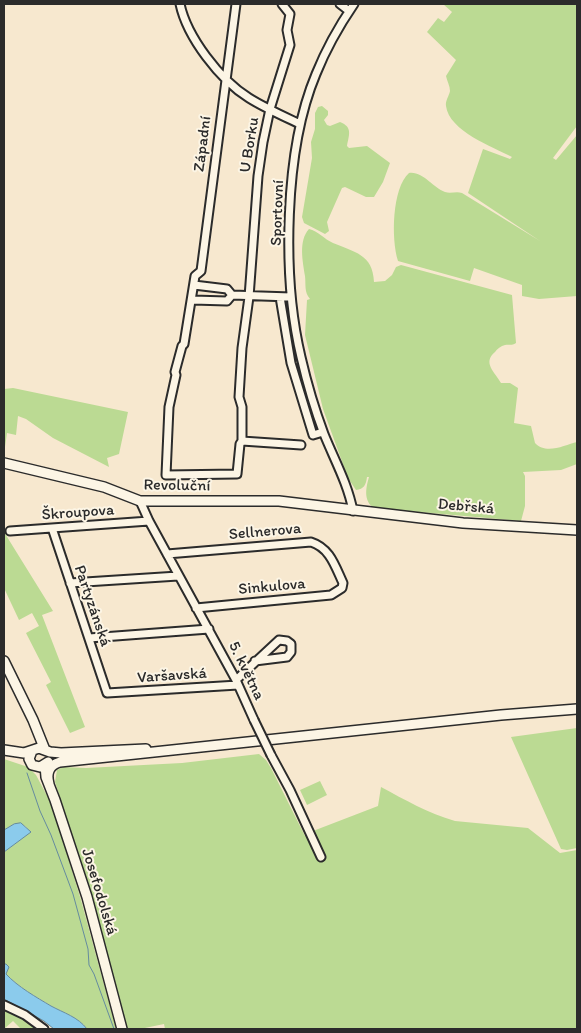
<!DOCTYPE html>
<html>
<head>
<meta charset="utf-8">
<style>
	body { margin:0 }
	#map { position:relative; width:581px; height:1033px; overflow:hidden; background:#f7e8cf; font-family:Itim,sans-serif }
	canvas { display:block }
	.frame { position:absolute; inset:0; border:5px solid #2b2b2b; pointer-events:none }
</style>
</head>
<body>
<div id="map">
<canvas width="581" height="1033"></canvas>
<div class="frame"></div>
</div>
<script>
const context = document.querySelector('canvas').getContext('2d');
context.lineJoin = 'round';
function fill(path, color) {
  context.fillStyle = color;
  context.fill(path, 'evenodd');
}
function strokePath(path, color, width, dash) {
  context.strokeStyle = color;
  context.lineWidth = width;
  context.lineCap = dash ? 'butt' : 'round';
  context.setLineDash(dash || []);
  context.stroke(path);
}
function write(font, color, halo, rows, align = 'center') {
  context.font = font + ' Itim,sans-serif';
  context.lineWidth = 4;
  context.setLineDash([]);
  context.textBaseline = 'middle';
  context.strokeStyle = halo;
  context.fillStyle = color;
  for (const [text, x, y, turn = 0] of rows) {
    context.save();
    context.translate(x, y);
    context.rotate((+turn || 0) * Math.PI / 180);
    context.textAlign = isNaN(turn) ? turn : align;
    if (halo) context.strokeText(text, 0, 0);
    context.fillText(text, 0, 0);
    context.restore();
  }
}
const green = new Path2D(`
	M443,4H577V126L553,158L556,160L577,135V296L539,299L522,296V285L474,268L470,281L398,261C391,239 392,188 409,173C423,171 433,188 445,192C451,194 456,191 462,193L540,241L468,193L483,149L510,159L512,157C493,147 449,131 446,106C445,101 449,96 450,91C450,86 447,81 446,76L456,60L427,32L438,18L444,22L452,12Z
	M322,106L328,111V115L324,120L327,125L330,126L340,122C353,127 349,135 347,146L349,148L367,146L390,163L383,182L374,197H366L345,187L342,188L327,222L329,231L325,234L304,223L302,217L312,158L311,142L315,129V113L318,107Z
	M309,229C318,231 324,239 333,243C354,252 373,254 374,282L385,281L392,275L396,267L401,265L512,295L516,343C511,346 510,344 505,345C501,346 497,349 495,352C482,363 495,372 501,383H510L518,388L514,423L531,426L535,443C546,455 565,445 577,442V464L561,470L523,472L525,476V506L521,521L374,508C363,501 366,487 369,477H367C366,485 364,489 356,490L348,478L323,409L305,335L307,300L310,299C304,292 306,285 305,276C303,262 298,241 309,229Z
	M13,388L128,412L119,454L107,458L109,467L53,438L26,419L18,416L16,435L7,433L4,454V389Z
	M4,532L53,611L42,615L85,727L70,733L46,685L51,682L26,633L39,626L32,613L19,620L4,588Z
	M577,728V848L567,850L561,849L511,737Z
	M259,754L266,760L271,768L305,836L313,831L378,806L381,787C405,800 428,813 455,821L528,828L560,853L577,850V1029H165L164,1024L140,1029H127L90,892L55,782L57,770L63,767L86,768L182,763Z
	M4,759L28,767L36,775L52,805L81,900L116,1029H87C78,1017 64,1013 51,1006C35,996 18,987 6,974V964H4V852L30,832L25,826L14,824L4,830Z
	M320,781L327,795L307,805L300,790Z
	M4,1007L23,1015L42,1029H21L13,1021L4,1029Z`);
const water = new Path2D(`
	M21,823L31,832L4,852V830L14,824Z
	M4,964H6L9,967L6,974C18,987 36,997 51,1006C64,1013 78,1017 87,1029H54L44,1021L4,999Z`);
const stream = new Path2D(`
	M27,773L40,811L51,835L73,894L88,949L89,965L94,974L114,1029`);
const minor = new Path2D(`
	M180,4C187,37 220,80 249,98C265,108 283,116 300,124
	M236,4L201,271L195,276L184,344L182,346L175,372L176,375L169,407L166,475L237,474L240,444L242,441V407L239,397L242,348L249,297L258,176L263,142L270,109L290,45L287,30L290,14L282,4
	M340,4L349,11
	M194,285L227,289L232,295
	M232,295L291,297
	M280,297L291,363L313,435L323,432
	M193,300L227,301L232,295
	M242,441L301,445
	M140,501L149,521L236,680L254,720
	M353,511C348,484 334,459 324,434C315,410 307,383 301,357C282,277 284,150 316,74C326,49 339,26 354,4
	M52,528L107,693L238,685
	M10,531L149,521
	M167,554L311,542C330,548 335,566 343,583L342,588L331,595L196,608
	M70,583L178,576
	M89,638L209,629
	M236,680L279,640L287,641L291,644V652L287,657L255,661
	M271,755L290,790L321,857
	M4,1005L25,1015L44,1029`);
const major = new Path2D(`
	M4,463L104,487L140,501H279L463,523L577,530
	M4,661L33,720L45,750
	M4,750L24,753L39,748L50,752L61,753L146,749
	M32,751L29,759L32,765L40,767L48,762
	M45,765L46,777L55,800L87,897L122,1029
	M49,784C46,773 49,765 60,762L501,715L577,709`);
const minorBridge = new Path2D(`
	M254,720L271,755`);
const streetNames = [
	["Západní",203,144,-83],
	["U Borku",250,145,-81],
	["Sportovní",278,213,-88],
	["Revoluční",177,486,1],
	["Debřská",466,507,5],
	["Škroupova",78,513,-4],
	["Sellnerova",265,532,-5],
	["Sinkulova",272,587,-5],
	["Partyzánská",92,606,71],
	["5. května",246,671,64],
	["Varšavská",172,676,-4],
	["Josefodolská",99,892,73]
];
fill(green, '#bbda93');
fill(water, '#8bcbec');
strokePath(water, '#658b9f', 1);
strokePath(stream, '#658b9f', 1);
strokePath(minor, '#2b2b2b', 11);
strokePath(major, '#2b2b2b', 12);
strokePath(minor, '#fcf5e5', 7);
strokePath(major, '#fcf5e5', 9);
strokePath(minorBridge, '#2b2b2b', 11, []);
strokePath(minorBridge, '#fcf5e5', 7);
write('16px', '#2b2b2b', '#fcf5e5', streetNames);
</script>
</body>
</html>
